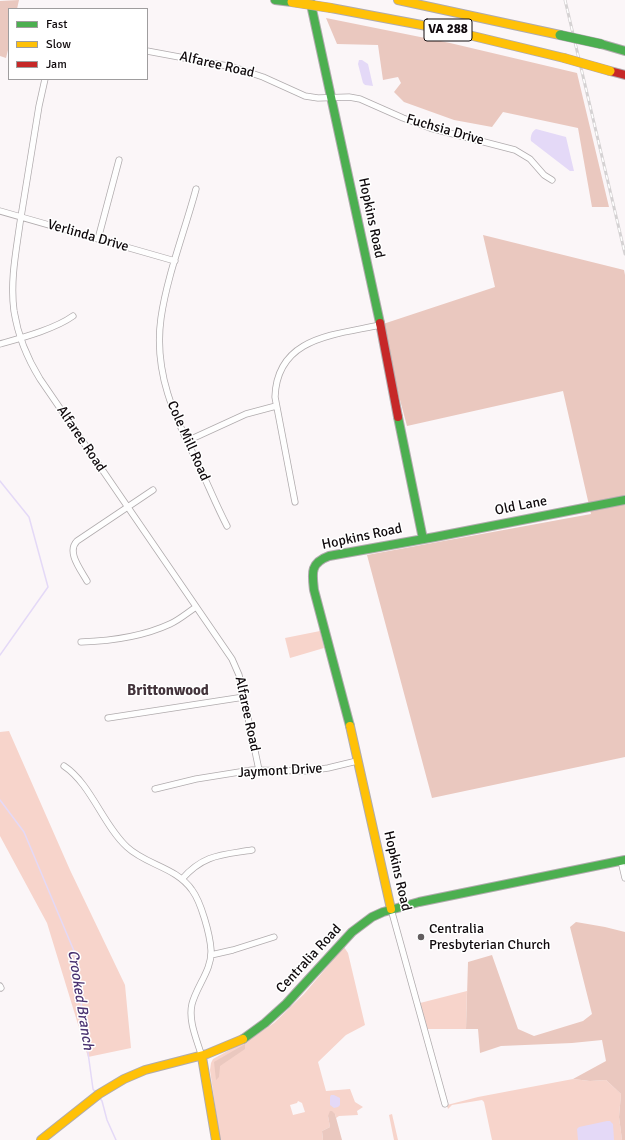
<!DOCTYPE html>
<html>
<head>
<meta charset="utf-8">
<style>
	body { margin:0 }
	#map { position:relative; width:625px; height:1140px; overflow:hidden; background:#fbf6f8; font-family:Signika,sans-serif }
	canvas { display:block }
	.legend { position:absolute; left:8px; top:8px; width:140px; height:72px; box-sizing:border-box; background:#fff; border:1px solid #9f9d9e; margin:0; padding:5px 7px; list-style:none; font-size:12px; color:#100a0d }
	.legend li { display:flex; align-items:center; gap:8px; height:20px }
	.legend b { width:20px; border:1px solid #9f9d9e }
</style>
</head>
<body>
<div id="map">
<canvas width="625" height="1140"></canvas>
<ul class="legend">
<li><b style="height:5px;background:#4caf50"></b>Fast</li>
<li><b style="height:5px;background:#ffc107"></b>Slow</li>
<li><b style="height:5px;background:#c62828"></b>Jam</li>
</ul>
</div>
<script>
const context = document.querySelector('canvas').getContext('2d');
context.lineJoin = 'round';
function fill(path, color) {
  context.fillStyle = color;
  context.fill(path, 'evenodd');
}
function strokePath(path, color, width, dash) {
  context.strokeStyle = color;
  context.lineWidth = width;
  context.lineCap = dash ? 'butt' : 'round';
  context.setLineDash(dash || []);
  context.stroke(path);
}
function write(font, color, halo, rows, align = 'center') {
  context.font = font + ' Signika,sans-serif';
  context.lineWidth = 3;
  context.setLineDash([]);
  context.textBaseline = 'middle';
  context.strokeStyle = halo;
  context.fillStyle = color;
  for (const [text, x, y, turn = 0] of rows) {
    context.save();
    context.translate(x, y);
    context.rotate((+turn || 0) * Math.PI / 180);
    context.textAlign = isNaN(turn) ? turn : align;
    if (halo) context.strokeText(text, 0, 0);
    context.fillText(text, 0, 0);
    context.restore();
  }
}
const green = new Path2D(`
	M320,631L324,648L290,658L285,638Z
	M9,731L70,870L125,985L131,1048L88,1057L47,923L0,836V732Z
	M344,947L348,953L365,1025L346,1035L318,1062L326,1091L350,1089L355,1102L363,1107L357,1111L358,1115L339,1116L336,1118L335,1114L328,1116L330,1127L322,1131L323,1140H220L210,1070L211,1063L213,1059L255,1036L274,1023L304,994ZM298,1101L302,1103L305,1112L293,1115L290,1105L297,1103Z
	M467,991L466,1029H427L420,1003Z
	M573,1079L590,1081L606,1080L621,1094L619,1117L622,1140H492L484,1102L482,1100L452,1105L448,1109L447,1105L478,1097Z
	M392,1114L398,1140H394L389,1115Z`);
const forest = new Path2D(`
	M19,0L17,9H9V46L6,58L0,56V1Z
	M326,18L450,43L577,73L609,207H592L578,128L503,112L492,127L454,120L404,102L394,92L401,83L398,77L383,80L378,45L337,44Z
	M483,235L624,270L625,275V757L432,798L367,555L591,514L563,391L407,426L380,325L495,287Z
	M576,922L605,927L625,932V1140H622L619,1117L621,1094L606,1080L590,1081L573,1079L606,1061L602,1040L572,1043L501,1046L480,1053L478,1029H466L468,962L492,955L518,1029L534,1036L583,1021L592,1014L570,927Z
	M245,1044V1049L220,1066L219,1077L216,1080L214,1062Z
	M330,1111H332L335,1114L342,1140H323L322,1131L330,1127L328,1116Z`);
const water = new Path2D(`
	M359,60H362L368,64L373,86L365,85L363,83L358,64Z
	M536,129L566,137L574,171H570L531,141C530,137 532,131 536,129Z
	M331,1095H334L340,1098V1105L338,1107L334,1108L330,1105V1097Z
	M607,1121H610L613,1124L614,1140H578L577,1129L579,1127Z`);
const stream = new Path2D(`
	M0,481L29,517L48,587L0,655
	M0,800L24,832L74,951L93,1089L96,1093
	M99,1097L102,1101L107,1120L116,1140`);
const street = new Path2D(`
	M147,51L233,67L263,77L305,96L318,98L349,97L360,99L403,118L430,128L515,150L530,159L544,175L552,180
	M45,79L39,106C33,145 26,184 20,223C16,252 10,281 14,311C18,336 27,358 40,379L232,659L239,675L259,770
	M196,189C185,230 167,276 161,318C153,375 176,419 200,468C209,487 217,507 227,526
	M0,211L175,261
	M98,239L119,160
	M0,344C21,338 55,329 73,316
	M187,441L246,414L276,406
	M295,502L275,397C277,337 334,335 380,325
	M87,581C81,570 66,552 77,541L153,490
	M81,642C110,641 142,637 170,624C179,620 187,613 196,607
	M108,718L244,697
	M64,766C91,784 103,825 127,847C146,865 176,867 192,890C201,902 210,934 211,950C212,970 197,985 192,1004C188,1021 197,1040 202,1057
	M155,789L196,779L252,770L307,771L328,768L357,761
	M621,861L625,878
	M182,879C204,854 222,855 252,850
	M391,909L445,1104
	M211,955L233,950L274,937
	M0,986L1,988`);
const fast = new Path2D(`
	M275,0L292,2
	M310,0L380,323
	M601,44L625,51
	M398,417L423,539
	M350,726L314,590C312,573 310,563 329,556L435,537L625,500
	M243,1039L265,1023L286,1004L352,932L372,917L383,912L419,902L625,860`);
const slow = new Path2D(`
	M398,0L560,35
	M331,8L448,30L564,58
	M350,726L391,909
	M202,1057L216,1140
	M41,1140L99,1094L124,1079L145,1070L207,1054L243,1039`);
const jam = new Path2D(`
	M610,71L625,75
	M380,323L398,417`);
const rail = new Path2D(`
	M565,0L625,254`);
const fastBridge = new Path2D(`
	M560,35L601,44`);
const slowBridge = new Path2D(`
	M292,2L331,8
	M564,58L610,71`);
const markers = [
	[421,937,4,"#625d5f"]
];
const shields = [
	[448,30,48]
];
const shieldNames = [
	["VA 288",448,30]
];
const streetNames = [
	["Alfaree Road",217,65,13],
	["Fuchsia Drive",445,130,16],
	["Hopkins Road",371,218,78],
	["Verlinda Drive",88,236,16],
	["Alfaree Road",81,439,56],
	["Cole Mill Road",188,441,66],
	["Old Lane",521,506,-11],
	["Hopkins Road",362,537,-12],
	["Alfaree Road",247,714,78],
	["Jaymont Drive",280,771,-3],
	["Hopkins Road",397,871,77],
	["Centralia Road",309,959,-47]
];
const poiNames = [
	["Centralia",429,929],
	["Presbyterian Church",429,945]
];
const neighbourhoodNames = [
	["Brittonwood",168,691]
];
const waterNames = [
	["Crooked Branch",80,1000,81]
];
fill(green, '#f7d4cb');
fill(forest, '#eac8bf');
fill(water, '#e4d9f7');
strokePath(stream, '#e4d9f7', 1.5);
strokePath(street, '#b0abad', 7);
strokePath(fast, '#b0abad', 10);
strokePath(slow, '#b0abad', 10);
strokePath(jam, '#b0abad', 10);
strokePath(street, '#fefefe', 5.5);
strokePath(fast, '#4caf50', 8);
strokePath(slow, '#ffc107', 8);
strokePath(jam, '#c62828', 8);
strokePath(rail, '#d5d2d3', 3);
strokePath(rail, '#fff', 1.5, [4.5]);
strokePath(fastBridge, '#b0a5af', 10, []);
strokePath(slowBridge, '#b0a5af', 10, []);
strokePath(fastBridge, '#4caf50', 9);
strokePath(slowBridge, '#ffc107', 9);
for (const [x, y, r, color] of markers) {
  const dot = new Path2D();
  dot.arc(x, y, r, 0, 2 * Math.PI);
  context.fillStyle = color;
  context.fill(dot);
  strokePath(dot, '#fff', 1.5);
}
for (const [x, y, w] of shields) {
  const box = new Path2D();
  box.roundRect(x - w / 2, y - 11, w, 22, 3);
  context.fillStyle = '#fff';
  context.fill(box);
  strokePath(box, '#100a0d', 1);
}
write('bold 13px', '#100a0d', null, shieldNames);
write('14px', '#100a0d', '#fff', streetNames);
write('14px', '#100a0d', '#fff', poiNames, 'left');
write('bold 15px', '#43333b', '#fff', neighbourhoodNames);
write('italic 15px', '#4a3270', '#fff', waterNames);
</script>
</body>
</html>
